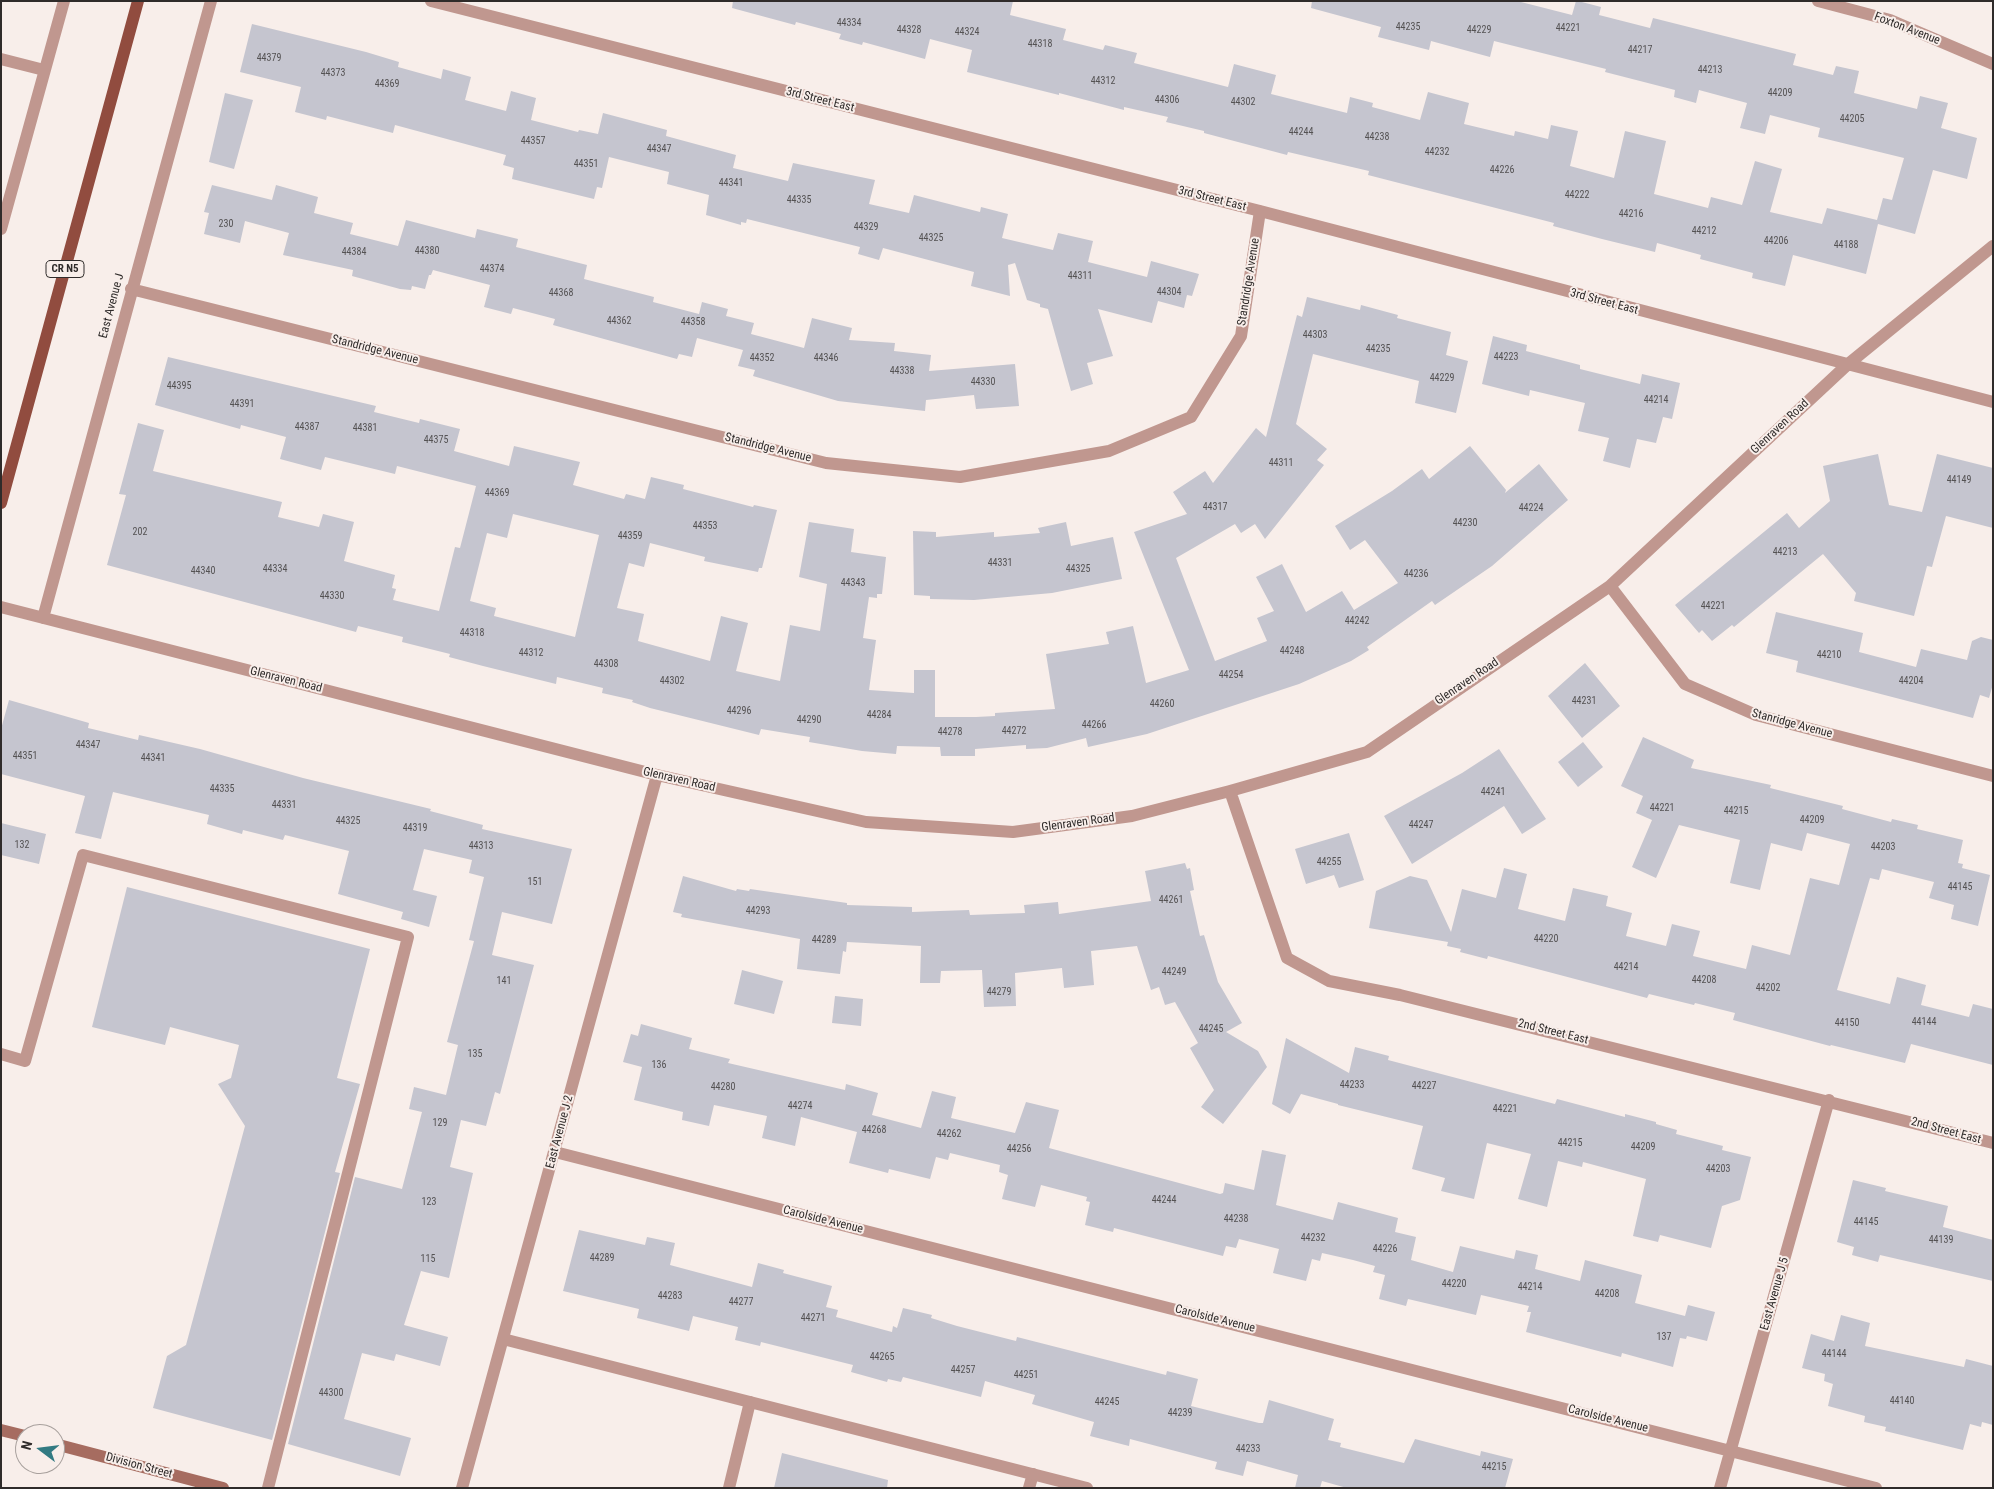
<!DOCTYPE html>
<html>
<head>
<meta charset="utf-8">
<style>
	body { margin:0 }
	#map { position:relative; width:1994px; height:1489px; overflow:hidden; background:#f8eeea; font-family:"Roboto Condensed",sans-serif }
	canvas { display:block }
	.frame { position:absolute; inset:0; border:2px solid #2f2b2a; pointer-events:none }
	.north { position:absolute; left:15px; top:1424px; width:50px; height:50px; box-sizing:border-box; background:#f8eeea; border:1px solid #a8a09d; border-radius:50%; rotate:285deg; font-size:14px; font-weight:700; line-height:20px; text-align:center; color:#2f2b2a }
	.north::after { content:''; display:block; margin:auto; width:18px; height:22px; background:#327a82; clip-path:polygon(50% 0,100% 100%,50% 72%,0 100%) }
</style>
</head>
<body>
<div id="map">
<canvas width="1994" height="1489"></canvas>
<div class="frame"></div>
<div class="north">N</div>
</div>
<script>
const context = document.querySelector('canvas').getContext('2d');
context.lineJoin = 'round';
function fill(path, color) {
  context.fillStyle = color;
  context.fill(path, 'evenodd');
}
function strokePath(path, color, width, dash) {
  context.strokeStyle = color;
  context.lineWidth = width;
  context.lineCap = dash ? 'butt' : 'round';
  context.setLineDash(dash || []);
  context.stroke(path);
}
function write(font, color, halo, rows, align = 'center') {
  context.font = font + ' "Roboto Condensed",sans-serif';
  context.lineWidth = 4;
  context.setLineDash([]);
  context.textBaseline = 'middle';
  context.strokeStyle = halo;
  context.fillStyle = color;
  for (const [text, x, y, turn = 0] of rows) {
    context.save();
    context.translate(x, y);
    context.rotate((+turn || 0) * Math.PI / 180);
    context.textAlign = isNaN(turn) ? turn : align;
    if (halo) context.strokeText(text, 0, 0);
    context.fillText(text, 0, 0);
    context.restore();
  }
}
const building = new Path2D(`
	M733,1H1013L1010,15L1066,29L1063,40L1103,50L1105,45L1137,53L1134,63L1228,87L1234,64L1276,75L1271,94L1347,113L1350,97L1373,103L1372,107L1420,120L1428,92L1469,103L1464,124L1514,136L1515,131L1548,139L1551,125L1578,131L1570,166L1614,178L1625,131L1666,141L1654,194L1708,208L1711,197L1742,205L1755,161L1782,169L1770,212L1822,224L1827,208L1877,220L1883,198L1892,200L1904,158L1818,137L1820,128L1770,115L1765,134L1740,128L1747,103L1699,90L1696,103L1674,97L1675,90L1605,72L1606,69L1494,41L1490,57L1431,41L1429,50L1378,37L1381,27L1311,8L1312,1H1517L1572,15L1576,1H1578L1601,7L1599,15L1650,28L1653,18L1796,54L1793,65L1833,75L1836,66L1859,71L1854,93L1917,109L1920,96L1948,103L1941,128L1977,138L1967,179L1933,170L1915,234L1878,224L1866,274L1793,255L1785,286L1752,278L1753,273L1700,259L1701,255L1657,243L1655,252L1602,239L1553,226L1554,223L1368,175L1369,171L1288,152L1287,155L1204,133V131L1166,122L1168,117L1124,107V110L1059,93V95L967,72L972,50L930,39L925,59L863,42L862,45L839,39L841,34L796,22L795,25L732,8Z
	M252,24L366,52L399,62L398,67L441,79L443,69L471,77L465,100L506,111L511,91L536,98L531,120L578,132L579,130L598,134L603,113L667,130L666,136L736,155L733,168L788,181L793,163L875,180L869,204L909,213L914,195L980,212L981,207L1008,214L1002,238L1053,250L1058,233L1093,241L1088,262L1147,277L1151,261L1199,274L1192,296L1187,295L1184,308L1158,301L1152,323L1098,309L1113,356L1087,363L1093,384L1071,391L1048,309L1040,307V304L1027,300L1015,263L1008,265L1010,296L971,286L974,272L883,248L879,260L858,254L860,247L747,219L746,223L741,222V225L706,215L709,195L667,184L669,172L609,157L602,188L597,187L594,199L512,179L514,168L503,165L506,155L395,125L393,133L327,116L326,120L295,112L301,87L240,72Z
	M225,93L253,100L234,169L209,162Z
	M212,185L272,200L276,185L318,197L314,213L353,223L350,234L398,246L406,220L475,238L477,229L518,239L516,247L587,265L584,279L654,297L653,302L699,314L702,302L728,309L726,316L754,323L751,334L804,348L812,318L852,328L849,340L895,343L894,351L931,355L929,371L1015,364L1019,406L976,409L974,395L926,400L925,411L838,401L753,376L755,370L738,366L743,350L697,338L692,357L679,354L677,359L553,325L555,319L513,308L511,314L484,307L490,285L433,270L431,275H429L425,289L412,286L411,290L400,289L352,276L353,270L283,255L289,233L245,221L240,243L204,234L209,213L204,212Z
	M1307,297L1360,310L1361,305L1398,315L1397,318L1451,332L1446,355L1468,361L1456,413L1415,403L1419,381L1313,354L1296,424L1327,449L1317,460L1324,465L1265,539L1255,524L1241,533L1235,524L1176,558L1215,661L1267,641L1257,618L1274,611L1256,577L1282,564L1306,612L1342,591L1354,610L1398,583L1365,540L1350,550L1335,526L1392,491L1422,469L1429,479L1470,446L1506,490L1505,493L1539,464L1568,500L1492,566L1435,605L1432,601L1367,647L1369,650L1351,661L1299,684L1147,734L1088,747L1086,738L1047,748L1026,749V745L975,749V756H941L940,747L897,746L896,754L862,751L809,742L810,737L761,729L759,735L650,708L632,702L633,700L602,693L603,688L557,677L556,684L483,666L449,657L450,654L402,642L403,637L358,626L356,632L107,565L126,495L119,494L138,423L164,430L153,471L282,502L278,517L319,527L323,514L354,522L344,561L395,575L392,588L396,589L393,600L439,611L455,547L460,548L476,486L397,466L395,474L325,457L321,470L280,459L286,437L241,425L240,429L155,405L168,357L376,406L374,412L419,423L420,419L460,429L454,451L509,466L514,446L580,462L573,485L624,499L626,494L645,499L651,477L684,485L683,489L753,507L754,505L777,510L762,568H759L758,572L704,561L705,557L650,543L644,567L629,563L617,608L644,614L638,641L710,661L721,616L748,623L736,671L780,681L790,625L820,631L827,584L799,577L809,522L854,529L851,552L886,557L882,594H877V598L869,597L863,638L876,640L869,690L914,693V670H935V717H976L995,716V713L1055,709L1046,654L1109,644L1106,632L1133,626L1146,683L1189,670L1134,532L1187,514L1173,492L1205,471L1213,483L1256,428L1266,437L1297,315L1302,317ZM513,514L599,535L575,637L494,616L496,608L470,601L487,533L507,538Z
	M1493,336L1527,345L1526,351L1580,365V369L1640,384L1642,374L1680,383L1672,419L1663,417L1656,443L1637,439L1630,468L1603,461L1609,438L1578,431L1585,403L1530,390L1529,396L1482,384Z
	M1878,454L1889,505L1922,512L1937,454L1993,468V528L1946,516L1932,567L1927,566L1914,616L1854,601L1856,593L1823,554L1734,627L1732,625L1712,641L1702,630L1699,633L1675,605L1787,513L1799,528L1830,501L1823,466Z
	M1066,522L1071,546L1113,537L1122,579L1052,593L974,600L930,599V596L914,595L913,531L936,532V537L994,532V537L1040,533L1038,528Z
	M1776,612L1863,633L1859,652L1916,667L1921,649L1967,660L1972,641L1981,637L1993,640V684L1989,698L1980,695L1973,718L1796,672L1798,661L1766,653Z
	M1585,663L1620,706L1582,738L1548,696Z
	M9,700L89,723L88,728L138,740L139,735L200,749L303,778L431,809L430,811L483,825L482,829L572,849L552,924L502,912L492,955L534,965L500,1094L495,1092L486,1126L461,1120L450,1167L473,1173L449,1278L421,1271L404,1325L448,1337L440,1366L396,1354L394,1361L362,1353L344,1419L411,1438L400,1476L288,1444L355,1177L402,1189L422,1112L409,1109L414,1087L446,1095L458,1045L447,1042L474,941L469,940L484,877L469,873L472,860L424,849L413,890L437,896L429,927L401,919L403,912L338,894L349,851L285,835L283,840L243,830L242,834L207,824L209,815L113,792L101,839L75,833L85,796L1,774V729Z
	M1643,737L1694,760L1691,768L1771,785L1770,788L1843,806L1842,809L1891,822L1892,819L1918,825L1917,829L1963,840L1958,863L1963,864L1962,868L1990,875L1978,926L1951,919L1954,905L1929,898L1934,882L1882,869L1879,880L1870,878L1837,990L1890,1004L1897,977L1926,985L1921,1005L1969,1017L1973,1004L1993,1009V1065L1911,1044L1905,1063L1831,1045L1830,1046L1733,1020L1735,1013L1695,1003L1694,1005L1649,994L1647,998L1488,956L1487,959L1460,952L1461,949L1447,946L1448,942L1369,928L1376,891L1410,876L1427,880L1451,932L1462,889L1496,898L1504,868L1527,874L1518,909L1565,921L1573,888L1608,896L1606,906L1632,913L1626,936L1666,946L1672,924L1700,931L1693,956L1746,969L1752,945L1790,955L1810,878L1839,885L1850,844L1807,833L1802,851L1771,843L1760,890L1730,883L1740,840L1679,825L1656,878L1632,867L1652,820L1636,813L1643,796L1621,786Z
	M1583,742L1603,767L1578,787L1558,762Z
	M1499,749L1546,819L1522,834L1504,806L1412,864L1384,816L1462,773Z
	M1,823L46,834L39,864L1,855Z
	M1349,833L1364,880L1339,888L1334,875L1306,884L1295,849Z
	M1185,863L1187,869L1190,868L1194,890L1190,891L1200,936L1204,935L1218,982L1242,1023L1226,1032L1258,1051L1267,1067L1223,1124L1201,1107L1214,1090L1190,1048L1198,1043L1175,1002L1165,1005L1159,987L1151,990L1137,946L1091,951L1094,985L1064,988L1062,968L1015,973L1016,1006L984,1007L982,970L941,971L940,983H920L921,946L847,942L846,952L843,951L840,974L797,969L800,939L681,917L682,914L673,912L683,876L736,891L737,889L749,891L750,889L847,903V905L912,907V912L969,910L970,915L1025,913L1024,905L1058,902L1059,914L1151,901L1145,871Z
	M127,887L370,949L337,1078L360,1084L335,1172L340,1173L272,1440L153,1408L167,1356L186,1345L245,1126L218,1084L231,1078L239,1045L170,1027L165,1045L92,1027Z
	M742,970L783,981L774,1014L734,1004Z
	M835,996L863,999L861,1026L832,1023Z
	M641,1024L692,1038L689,1049L730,1059L728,1063L845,1090L846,1084L878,1093L872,1115L921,1128L932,1091L956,1097L951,1118L1015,1133L1026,1102L1059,1110L1049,1148L1220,1194L1223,1193L1225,1183L1254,1190L1262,1150L1286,1155L1276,1205L1333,1220L1338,1202L1398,1218L1395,1232L1416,1237L1411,1260L1453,1272L1460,1246L1514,1259L1516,1250L1538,1255L1535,1269L1580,1281L1585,1260L1642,1275L1635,1303L1685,1316L1688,1305L1715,1312L1707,1341L1687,1336L1686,1339L1680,1338L1673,1367L1622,1353L1621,1357L1526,1332L1531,1312H1527L1529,1306L1481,1295L1476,1315L1408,1299L1406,1306L1379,1299L1385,1275L1373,1272L1375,1266L1353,1260L1322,1253L1320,1261L1312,1259L1306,1281L1273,1273L1279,1249L1239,1239L1236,1248L1226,1246L1223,1256L1114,1228L1113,1232L1085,1225L1090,1202L1086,1201L1087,1197L1041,1185L1035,1207L1002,1199L1008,1175L999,1172L1000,1165L950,1153L948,1160L936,1157L930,1179L889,1169L888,1173L849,1163L857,1132L801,1117L795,1146L762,1138L767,1116L714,1105L709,1126L682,1120L683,1112L634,1100L642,1067L623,1062L631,1034L638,1036Z
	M1286,1038L1349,1073L1355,1047L1389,1056L1388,1060L1555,1104L1557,1099L1625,1117V1114L1656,1122V1124L1677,1130L1676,1134L1723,1146L1722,1150L1751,1157L1740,1200L1722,1206L1711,1248L1660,1235L1658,1242L1633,1236L1646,1179L1583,1162L1582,1167L1558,1161L1547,1207L1518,1199L1531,1154L1487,1143L1474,1199L1441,1191L1445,1178L1412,1169L1423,1126L1338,1105V1104L1301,1094L1290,1114L1272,1104Z
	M1853,1180L1886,1188L1885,1191L1948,1206L1943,1227L1993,1240V1281L1880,1255L1878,1262L1852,1255L1854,1247L1837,1242Z
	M579,1230L645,1245L647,1237L675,1243L670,1265L752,1287L758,1263L784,1270L783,1273L832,1286L826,1307L838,1310L836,1317L892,1332L893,1326L897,1328L903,1308L932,1315L931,1318L957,1326L1016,1341L1017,1337L1166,1375L1167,1371L1198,1379L1191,1406L1259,1423H1263L1269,1400L1334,1419L1328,1440L1341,1443L1340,1447L1404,1463L1415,1439L1480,1456L1481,1451L1513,1459L1505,1488H1347L1322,1481L1320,1488H1295L1298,1475L1247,1461L1243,1476L1215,1469L1217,1462L1130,1439L1129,1446L1090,1436L1094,1422L1032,1404L1035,1395L985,1381L981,1397L903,1377L901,1382L888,1379L887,1382L851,1372L853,1365L761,1342L760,1346L735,1340L738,1327L693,1316L689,1331L637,1318L639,1309L563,1291Z
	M1841,1315L1870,1323L1865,1346L1964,1367L1966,1359L1993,1366V1425L1982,1422L1981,1427L1970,1424L1963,1450L1885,1431L1886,1427L1864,1422L1865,1416L1828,1406L1833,1384L1824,1381L1825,1374L1802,1368L1811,1334L1834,1341Z
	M782,1453L888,1480L887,1488H774Z`);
const service = new Path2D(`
	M1,1054L25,1061L83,855L408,937L268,1488
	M729,1488L750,1402
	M1029,1488L1033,1474`);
const minor = new Path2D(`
	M431,1L1260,211L1993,402
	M1818,1L1890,20L1993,64
	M1,59L44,70
	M1,229L64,1
	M131,289L826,463L960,477L1109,451L1191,417L1241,336L1260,211
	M1610,586L1685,684L1756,715L1993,776
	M1,607L657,775L866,822L1013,832L1132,816L1230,791L1367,752L1610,586L1847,365L1993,246
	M43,618L211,1
	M1230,791L1287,958L1329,981L1400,995L1993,1143
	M555,1152L1876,1488
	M503,1339L1087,1488
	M462,1488L657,775
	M1720,1488L1829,1100`);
const secondary = new Path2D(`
	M1,1430L25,1436
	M55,1444L223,1488`);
const primary = new Path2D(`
	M1,503L138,1`);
const numberNames = [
	["44334",849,23],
	["44235",1408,27],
	["44221",1568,28],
	["44328",909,30],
	["44229",1479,30],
	["44324",967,32],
	["44318",1040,44],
	["44217",1640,50],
	["44379",269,58],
	["44213",1710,70],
	["44373",333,73],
	["44312",1103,81],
	["44369",387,84],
	["44209",1780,93],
	["44306",1167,100],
	["44302",1243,102],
	["44205",1852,119],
	["44244",1301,132],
	["44238",1377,137],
	["44357",533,141],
	["44347",659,149],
	["44232",1437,152],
	["44351",586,164],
	["44226",1502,170],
	["44341",731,183],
	["44222",1577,195],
	["44335",799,200],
	["44216",1631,214],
	["230",226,224],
	["44329",866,227],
	["44212",1704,231],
	["44325",931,238],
	["44206",1776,241],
	["44188",1846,245],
	["44380",427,251],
	["44384",354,252],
	["44374",492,269],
	["44311",1080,276],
	["44304",1169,292],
	["44368",561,293],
	["44362",619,321],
	["44358",693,322],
	["44303",1315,335],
	["44235",1378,349],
	["44223",1506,357],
	["44352",762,358],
	["44346",826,358],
	["44338",902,371],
	["44229",1442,378],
	["44330",983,382],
	["44395",179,386],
	["44214",1656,400],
	["44391",242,404],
	["44387",307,427],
	["44381",365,428],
	["44375",436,440],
	["44311",1281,463],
	["44149",1959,480],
	["44369",497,493],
	["44317",1215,507],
	["44224",1531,508],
	["44230",1465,523],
	["44353",705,526],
	["202",140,532],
	["44359",630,536],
	["44213",1785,552],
	["44331",1000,563],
	["44334",275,569],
	["44325",1078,569],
	["44340",203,571],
	["44236",1416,574],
	["44343",853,583],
	["44330",332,596],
	["44221",1713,606],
	["44242",1357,621],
	["44318",472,633],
	["44248",1292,651],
	["44312",531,653],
	["44210",1829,655],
	["44308",606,664],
	["44254",1231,675],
	["44302",672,681],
	["44204",1911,681],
	["44231",1584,701],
	["44260",1162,704],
	["44296",739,711],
	["44284",879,715],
	["44290",809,720],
	["44266",1094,725],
	["44272",1014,731],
	["44278",950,732],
	["44347",88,745],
	["44351",25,756],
	["44341",153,758],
	["44335",222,789],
	["44241",1493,792],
	["44331",284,805],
	["44221",1662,808],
	["44215",1736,811],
	["44209",1812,820],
	["44325",348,821],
	["44247",1421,825],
	["44319",415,828],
	["132",22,845],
	["44313",481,846],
	["44203",1883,847],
	["44255",1329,862],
	["151",535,882],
	["44145",1960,887],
	["44261",1171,900],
	["44293",758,911],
	["44220",1546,939],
	["44289",824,940],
	["44214",1626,967],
	["44249",1174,972],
	["44208",1704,980],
	["141",504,981],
	["44202",1768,988],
	["44279",999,992],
	["44144",1924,1022],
	["44150",1847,1023],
	["44245",1211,1029],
	["135",475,1054],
	["136",659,1065],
	["44233",1352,1085],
	["44227",1424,1086],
	["44280",723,1087],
	["44274",800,1106],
	["44221",1505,1109],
	["129",440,1123],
	["44268",874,1130],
	["44262",949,1134],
	["44215",1570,1143],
	["44209",1643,1147],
	["44256",1019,1149],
	["44203",1718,1169],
	["44244",1164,1200],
	["123",429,1202],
	["44238",1236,1219],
	["44145",1866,1222],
	["44232",1313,1238],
	["44139",1941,1240],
	["44226",1385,1249],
	["44289",602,1258],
	["115",428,1259],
	["44220",1454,1284],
	["44214",1530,1287],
	["44208",1607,1294],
	["44283",670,1296],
	["44277",741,1302],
	["44271",813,1318],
	["137",1664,1337],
	["44144",1834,1354],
	["44265",882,1357],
	["44257",963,1370],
	["44251",1026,1375],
	["44300",331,1393],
	["44140",1902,1401],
	["44245",1107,1402],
	["44239",1180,1413],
	["44233",1248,1449],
	["44215",1494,1467]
];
const shields = [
	[65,269,38]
];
const shieldNames = [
	["CR N5",65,269]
];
const streetNames = [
	["Foxton Avenue",1907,29,21],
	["3rd Street East",820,100,14],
	["3rd Street East",1212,199,14],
	["Standridge Avenue",1249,282,-81],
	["3rd Street East",1604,302,15],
	["East Avenue J",112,306,-75],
	["Standridge Avenue",375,350,14],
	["Glenraven Road",1780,427,-43],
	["Standridge Avenue",768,448,14],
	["Glenraven Road",286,680,14],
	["Glenraven Road",1467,682,-34],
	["Stanridge Avenue",1792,724,15],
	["Glenraven Road",679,780,13],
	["Glenraven Road",1078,823,-8],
	["2nd Street East",1553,1032,14],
	["2nd Street East",1946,1131,15],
	["East Avenue J 2",560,1132,-75],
	["Carolside Avenue",823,1220,14],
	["East Avenue J 5",1775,1294,-74],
	["Carolside Avenue",1215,1319,14],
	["Carolside Avenue",1608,1419,14],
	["Division Street",139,1466,15]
];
fill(building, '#c5c5cf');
strokePath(service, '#c0978f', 12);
strokePath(minor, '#c0978f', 12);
strokePath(secondary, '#a66c60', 12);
strokePath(primary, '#914c3f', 12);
write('10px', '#545253', null, numberNames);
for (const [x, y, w] of shields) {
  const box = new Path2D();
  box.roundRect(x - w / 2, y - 8.5, w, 17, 4);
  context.fillStyle = '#f8eeea';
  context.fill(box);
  strokePath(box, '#2f2b2a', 1);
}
write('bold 11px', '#2f2b2a', null, shieldNames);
write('12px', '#2f2b2a', '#f8eeea', streetNames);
</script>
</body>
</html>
